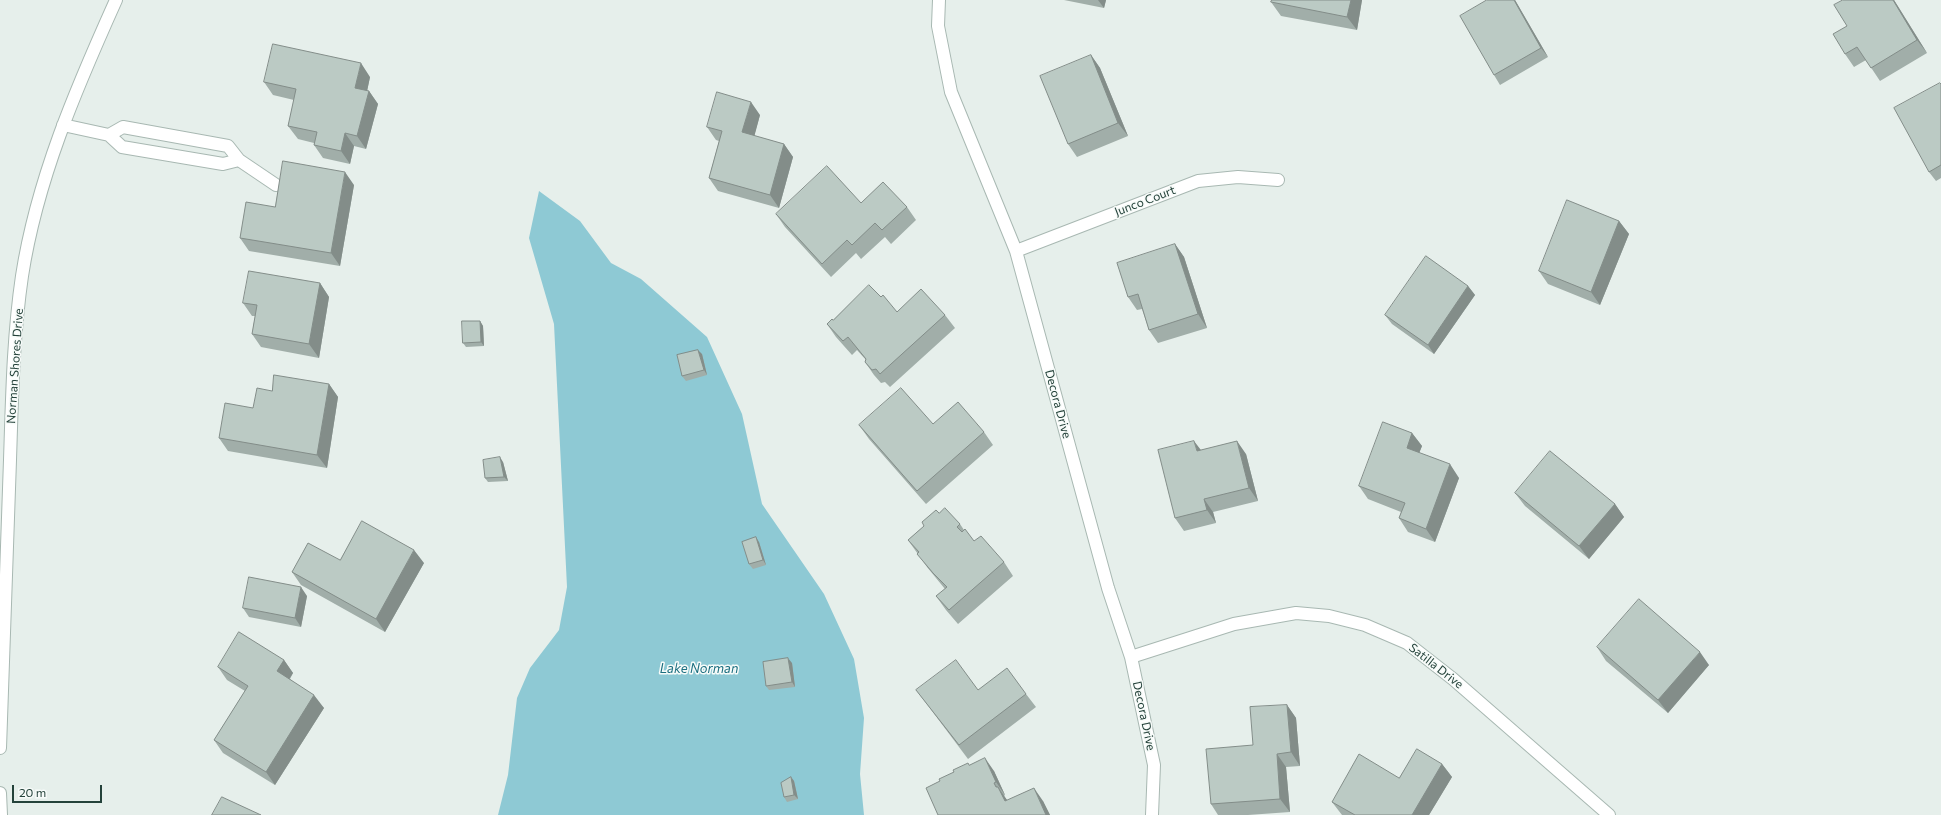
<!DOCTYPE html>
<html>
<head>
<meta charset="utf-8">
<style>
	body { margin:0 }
	#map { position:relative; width:1941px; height:815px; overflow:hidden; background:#e6efeb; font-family:Commissioner,sans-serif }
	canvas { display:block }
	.scale { position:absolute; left:12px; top:785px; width:90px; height:18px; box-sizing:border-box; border:2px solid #24423a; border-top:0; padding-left:5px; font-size:12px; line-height:14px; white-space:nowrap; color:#24423a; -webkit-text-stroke:3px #f7fbf9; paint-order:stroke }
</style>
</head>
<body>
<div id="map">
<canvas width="1941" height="815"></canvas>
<div class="scale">20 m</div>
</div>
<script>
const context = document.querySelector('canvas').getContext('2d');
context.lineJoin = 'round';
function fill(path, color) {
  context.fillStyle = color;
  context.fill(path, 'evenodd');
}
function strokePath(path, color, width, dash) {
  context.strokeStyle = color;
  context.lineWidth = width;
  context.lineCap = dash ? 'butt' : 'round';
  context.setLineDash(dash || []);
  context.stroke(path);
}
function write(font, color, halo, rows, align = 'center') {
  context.font = font + ' Commissioner,sans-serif';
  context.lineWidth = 3;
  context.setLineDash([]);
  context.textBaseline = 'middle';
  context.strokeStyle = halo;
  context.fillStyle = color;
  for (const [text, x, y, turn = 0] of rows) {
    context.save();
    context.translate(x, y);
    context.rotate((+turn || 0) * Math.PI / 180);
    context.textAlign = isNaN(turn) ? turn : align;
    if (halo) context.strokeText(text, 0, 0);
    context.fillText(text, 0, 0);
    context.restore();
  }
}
const water = new Path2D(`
	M539,191L580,221L611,263L641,279L707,337L742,414L762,504L824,594L854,659L864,718L860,774L864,815H498L508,775L517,698L530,668L559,630L567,587L554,324L529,238Z`);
const minor = new Path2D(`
	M939,0L938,26L951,92L1016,251L1108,588L1131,657L1154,765L1152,815
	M63,125L109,135L122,147L223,164L239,160
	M109,135L123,127L228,146L239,160L276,185
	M1016,251L1198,181L1238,177L1278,180
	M1131,657L1234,624L1296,613L1329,616L1365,625L1407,643L1453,679L1609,815
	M0,748C3,652 6,556 10,460C12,399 13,337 22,276C37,179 76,89 116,0
	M0,793L1,815`);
const wall = new Path2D(`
	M1064,0H1106L1104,8Z
	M1272,0H1362L1357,30L1281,16L1271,2Z
	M1515,0L1548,57L1500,85L1494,75Z
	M1894,0L1927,53L1880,81L1866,60L1854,67L1845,54Z
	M1091,55L1100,68L1128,136L1077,157L1068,144Z
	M370,77L367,91H369L378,104L366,149L354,146L350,164L323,158L314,145V143L298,139L288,126L294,100L273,95L264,82Z
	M1941,84V178L1936,181L1929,172Z
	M760,115L754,136L784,144L793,157L779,208L718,191L709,178L719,141L716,140L707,127Z
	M354,185L340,266L249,251L240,238L275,207Z
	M861,203L907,207L916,220L891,244L885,237L861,259L856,253L831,277L785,227L776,214Z
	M1619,221L1629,234L1600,305L1548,284L1539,271Z
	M1175,244L1184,257L1207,328L1158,343L1149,330L1142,309L1137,310L1128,297Z
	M320,283L329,297L319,358L261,347L252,334L255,316H252L243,303Z
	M1468,286L1475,295L1434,354L1392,324L1385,315Z
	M881,297L897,312L945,315L955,328L890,387L885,382L881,383L874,375L865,362L866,360L857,350L852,355L836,337L827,324Z
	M480,321L483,326L484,346L466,347L463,343Z
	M702,354L707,375L686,381L682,376Z
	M329,384L338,397L327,468L228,451L219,438L272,391Z
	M933,424L984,432L993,445L926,504L869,439L859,425Z
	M1412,433L1422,446L1419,453L1459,478L1435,542L1408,532L1399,518L1401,512L1368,499L1359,486Z
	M1201,450L1246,454L1258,501L1213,512L1216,523L1184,531L1175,518Z
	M503,462L508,481L488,482L485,478Z
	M1515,493L1615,504L1624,517L1589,559L1525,506Z
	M939,513L960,524L964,530L974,541L1004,562L1013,576L958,624L946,610L936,596L945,589L927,567L908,540Z
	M759,542L766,565L753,569L749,564Z
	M340,560L424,563L385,632L301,585L292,572Z
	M307,596L301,627L249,617L243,608Z
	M1597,647L1709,665L1668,713L1606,661Z
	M284,660L293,673L290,679L324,708L275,785L223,753L214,740L245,691L227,680L218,667Z
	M792,663L795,687L769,690L766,686Z
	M916,690H978L1026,694L1036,707L968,759L926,703Z
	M1287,705L1296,718L1300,766L1286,767L1290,812L1248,815H1218L1211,804L1253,745Z
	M1442,764L1452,777L1429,815H1342L1332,802Z
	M969,765L994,771L1005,795L1004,796L1007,800L1043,801L1050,815H938L954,772Z
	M791,777L794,781L798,799L787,802L784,797Z`);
const shadedWall = new Path2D(`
	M1098,0H1106L1104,8Z
	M1351,0H1362L1357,30L1347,17Z
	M1514,0H1515L1548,57L1541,48Z
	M1893,0H1894L1927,53L1917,40Z
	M1091,55L1100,68L1128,136L1118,123Z
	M361,63L370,77L365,101L355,88Z
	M369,91L378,104L366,149L357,136Z
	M751,102L760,115L752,145L742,132Z
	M345,133L354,146L350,164L341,151Z
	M784,144L793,157L779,208L770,195Z
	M345,172L354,185L340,266L331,253Z
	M1619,221L1629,234L1600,305L1591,292Z
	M1175,244L1184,257L1207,328L1198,314Z
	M320,283L329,297L319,358L309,344Z
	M1468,286L1475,295L1434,354L1428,345Z
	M480,321L483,326L484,346L481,342Z
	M698,350L702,354L707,375L704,370Z
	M329,384L338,397L327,468L317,455Z
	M1412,433L1422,446L1416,461L1407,448Z
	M1194,441L1204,454L1197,451Z
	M1237,441L1246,454L1258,501L1249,488Z
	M500,457L503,462L508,481L504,477Z
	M1450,464L1459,478L1435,542L1426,529Z
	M1204,499L1213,512L1216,523L1207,510Z
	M1615,504L1624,517L1589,559L1579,546Z
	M756,537L759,542L766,565L763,560Z
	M414,550L424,563L385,632L376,619Z
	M301,587L307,596L301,627L295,618Z
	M1700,652L1709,665L1668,713L1658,700Z
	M788,658L792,663L795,687L792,682Z
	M284,660L293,673L286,684L277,671Z
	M314,695L324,708L275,785L266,772Z
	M1287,705L1296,718L1300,766L1291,752Z
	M1277,754L1286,767L1290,812L1280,799Z
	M985,758L994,771L1005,795L996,782Z
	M1442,764L1452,777L1429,815H1412Z
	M791,777L794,781L798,799L794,795Z
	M994,783L1002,794L998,787L1007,800L1005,801Z
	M1034,788L1043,801L1050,815H1046Z`);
const building = new Path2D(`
	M1272,0H1351L1347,17L1271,2Z
	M1487,0H1514L1541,48L1494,75L1460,16Z
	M1843,0H1893L1917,40L1871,68L1857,47L1845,54L1833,34L1847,26L1834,5Z
	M273,44L361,63L355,88L369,91L357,136L345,133L341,151L314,145L317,132L288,126L296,89L264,82Z
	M1091,55L1118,123L1068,144L1040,76Z
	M1940,83L1941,84V165L1929,172L1894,108Z
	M717,92L751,102L742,132L784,144L770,195L709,178L722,131L707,127Z
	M283,161L345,172L331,253L240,238L246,202L275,207Z
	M827,166L861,203L883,182L907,207L882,230L875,223L852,245L847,240L822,264L776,214Z
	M1567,200L1619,221L1591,292L1539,271Z
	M1175,244L1198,314L1149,330L1138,294L1128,297L1117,263Z
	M1426,256L1468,286L1428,345L1385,315Z
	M249,271L320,283L309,344L252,334L257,305L243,303Z
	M869,285L881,297L883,295L897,312L921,289L945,315L880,374L876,369L872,370L865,362L866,359L848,337L843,341L827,324L832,319L833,320Z
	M462,321H480L481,342L463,343Z
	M698,350L704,370L682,376L677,355Z
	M274,375L329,384L317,455L219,438L225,403L253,408L257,388L272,391Z
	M901,388L933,424L958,402L984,432L917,491L859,425Z
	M1383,422L1412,433L1407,448L1450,464L1426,529L1399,518L1405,503L1359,486Z
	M1194,441L1197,451L1237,441L1249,488L1204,499L1207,510L1175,518L1158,450Z
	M1550,451L1615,504L1579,546L1515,493Z
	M500,457L504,477L485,478L483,460Z
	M945,508L960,524L957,527L962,532L965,529L974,541L981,536L1004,562L949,610L936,596L947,587L933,573L917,554L919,552L908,540L924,526L922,522L936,510L939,513Z
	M362,521L414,550L376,619L292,572L308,543L340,560Z
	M756,537L763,560L749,564L742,542Z
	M249,577L301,587L295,618L243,608Z
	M1639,599L1700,652L1658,700L1597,647Z
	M239,632L284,660L277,671L314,695L266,772L214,740L248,686L218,667Z
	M788,658L792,682L766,686L763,662Z
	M956,660L978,690L1007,668L1026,694L959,745L916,690Z
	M1287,705L1291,752L1277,754L1280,799L1211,804L1206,749L1253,745L1250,707Z
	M1417,749L1442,764L1412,815H1355L1332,802L1359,754L1399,778Z
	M985,758L996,782L994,783L996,787H998L1005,801L1034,788L1046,815H938L926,788L940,781L939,779L954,772L953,770L968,763L969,765Z
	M791,777L794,795L784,797L781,783Z
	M222,797L261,815H212Z`);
const streetNames = [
	["Junco Court",1145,201,-21],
	["Norman Shores Drive",15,366,-86],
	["Decora Drive",1058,404,75],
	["Satilla Drive",1436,666,38],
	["Decora Drive",1144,716,78]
];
const waterNames = [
	["Lake Norman",699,669]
];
fill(water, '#8ec9d4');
strokePath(minor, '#a8b8b2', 14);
strokePath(minor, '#fff', 12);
fill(wall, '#a1aea9');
fill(shadedWall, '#838d89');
fill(building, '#bbcac4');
strokePath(building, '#838d89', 1);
write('12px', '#24423a', '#f7fbf9', streetNames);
write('italic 13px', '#1c6f80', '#f7fbf9', waterNames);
</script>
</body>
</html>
